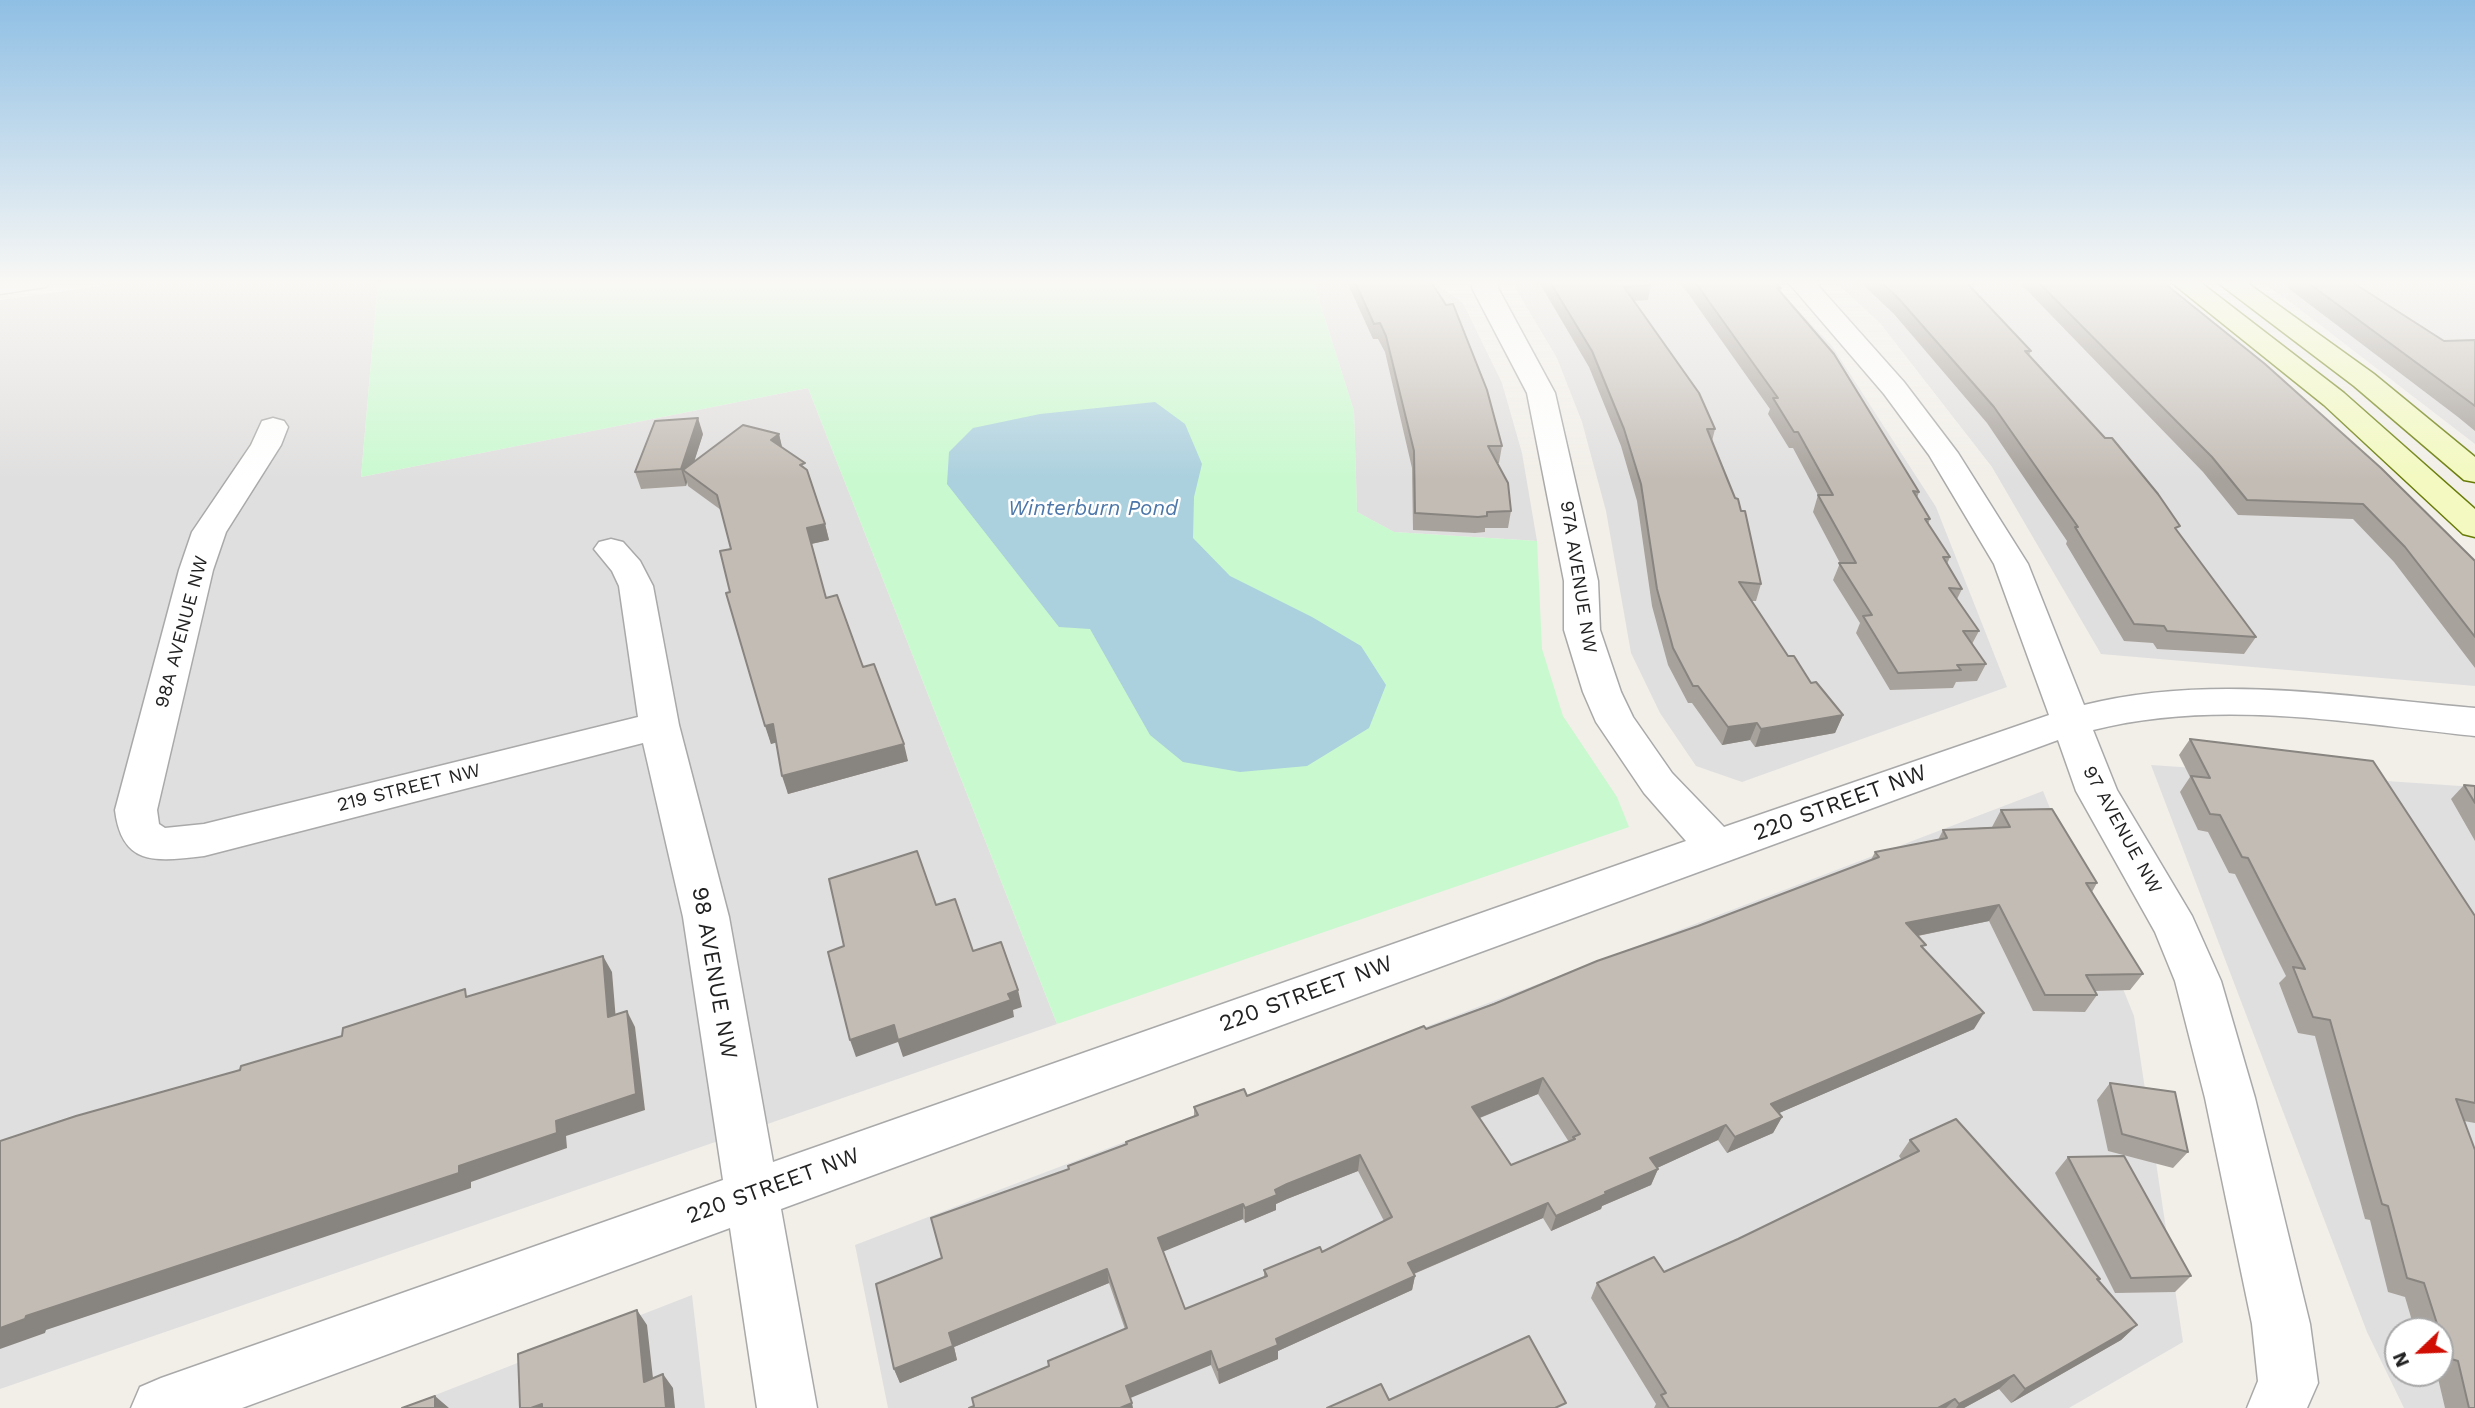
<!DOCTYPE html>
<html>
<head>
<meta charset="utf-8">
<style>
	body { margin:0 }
	#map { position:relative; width:2475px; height:1408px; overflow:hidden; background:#f2efe9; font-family:"Work Sans",sans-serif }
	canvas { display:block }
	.north { position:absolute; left:2384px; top:1317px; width:70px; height:70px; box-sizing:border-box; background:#fff; border:2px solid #a7a7a7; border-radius:50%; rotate:247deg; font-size:19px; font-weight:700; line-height:28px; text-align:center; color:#222 }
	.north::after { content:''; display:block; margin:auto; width:24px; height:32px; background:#d00e04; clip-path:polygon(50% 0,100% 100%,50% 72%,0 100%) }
</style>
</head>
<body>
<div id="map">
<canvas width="2475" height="1408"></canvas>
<div class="north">N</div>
</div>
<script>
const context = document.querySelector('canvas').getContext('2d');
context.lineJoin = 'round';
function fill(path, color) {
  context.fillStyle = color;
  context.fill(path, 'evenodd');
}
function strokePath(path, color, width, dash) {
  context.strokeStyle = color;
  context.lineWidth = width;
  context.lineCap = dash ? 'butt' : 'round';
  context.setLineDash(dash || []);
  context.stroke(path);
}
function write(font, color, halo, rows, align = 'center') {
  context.font = font + ' "Work Sans",sans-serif';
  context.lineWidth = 5;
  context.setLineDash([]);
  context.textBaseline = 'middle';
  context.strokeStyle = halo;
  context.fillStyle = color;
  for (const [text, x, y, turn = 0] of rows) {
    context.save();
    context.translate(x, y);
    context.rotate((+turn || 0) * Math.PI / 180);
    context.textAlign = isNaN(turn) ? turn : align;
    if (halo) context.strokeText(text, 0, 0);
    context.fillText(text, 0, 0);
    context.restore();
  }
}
const residential = new Path2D(`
	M130,282H378L361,477L808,388L1057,1024L0,1389V300Z
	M1325,282H1438L1439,286L1463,303L1502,383L1522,453L1537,541L1394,532L1357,512L1354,411L1314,284Z
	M1519,282H1771L1832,346L1936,507L2007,687L1742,782L1696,766L1660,713L1631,653L1606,511L1582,422L1557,358L1514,286Z
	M1835,282H2152L2475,571V686L2101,654L1992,467L1880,323Z
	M2261,282H2475V444L2289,301Z
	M2151,765L2475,787V1408H2404L2367,1332ZM2398,1331H2440V1373H2398Z
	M2043,791L2134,1016L2183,1342L2069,1408H888L855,1245Z
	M692,1295L705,1408H402Z`);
const park = new Path2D(`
	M378,282H1325L1314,284L1354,411L1357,512L1394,532L1537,541L1542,649L1563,716L1617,797L1629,827L1057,1024L808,388L361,477Z`);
const water = new Path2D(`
	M1155,402L1185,424L1202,464L1194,497L1193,538L1230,576L1312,617L1361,646L1386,685L1369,728L1307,766L1240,772L1183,762L1150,735L1090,629L1059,627L947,484L949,452L973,428L1040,414Z`);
const street = new Path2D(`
	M0,282H50L46,287L0,294Z
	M1472,282H1498V288L1555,393L1598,581L1600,630L1621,692L1633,717L1672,773L1724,827L2049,715L1994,564L1929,455L1884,394L1788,282H1815L1904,382L1958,453L2028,564L2084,705C2212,673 2346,697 2475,708V736C2350,723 2218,698 2093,730L2117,790L2192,916L2221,981L2255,1098L2310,1324L2318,1383L2307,1408H2247L2258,1381L2252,1324L2205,1098L2175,981L2155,932L2076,791L2058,740L781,1209L817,1408H757L730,1228L242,1408H131L140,1387L161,1378L723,1180L683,917L643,743L204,856C158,861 122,868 115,810L179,570L192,532L251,445L262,421L273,418L284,421L288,427L281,445L226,532L213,570L157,810L159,824L165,828L204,824L638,717L619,586L612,571L594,549L599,542L611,539L623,542L640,561L653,586L679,725L729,917L773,1162L1686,841L1644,793L1596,722L1583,692L1564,630V581L1527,393L1472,288Z`);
const secondary = new Path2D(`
	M2171,282H2200L2344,393L2475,509V537L2463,534L2324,405Z
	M2217,282H2246L2374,374L2475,457V482L2464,480L2354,386Z`);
const wall = new Path2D(`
	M1347,282H1431L1502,446L1499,463H1497L1511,511L1508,528H1485V532L1475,533L1413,530L1412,468L1385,352L1378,339H1373Z
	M1539,282H1649L1651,285L1648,300L1634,301L1715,429L1712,441L1761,584L1756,601H1751L1788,656L1811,683L1843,715L1835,733L1755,747L1750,740L1722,745L1692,703H1688L1668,665L1652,606L1637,501L1621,446L1589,367Z
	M1680,282H1775L1781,288L1780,291L1919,492L1917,498L1930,519L1928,524L1950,557L1947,564L1962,589L1957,599L1979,631L1972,644L1986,664L1977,681L1956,682L1953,688L1890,690L1856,633L1860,623L1833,580L1840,563L1813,512L1818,495L1793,448H1789L1768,414L1770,409Z
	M1860,282H1966L2031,351L2029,355L2177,531L2256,637L2244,654L2157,649L2153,643L2124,641L2066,544L2067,541L1987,423L1894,314Z
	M2019,282H2163L2475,561V668L2394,562L2353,519L2238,515L2203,472Z
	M2291,282H2352L2444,341L2475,340V431L2458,417L2288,288Z
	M703,434L694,461L779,434L782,448L807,469L825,524L829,540L811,544L826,598L863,667L908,761L788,794L776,742L771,744L730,592L731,549L721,510L688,486L687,482L686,486L641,489L635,472Z
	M2190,739L2475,916V1123L2464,1121L2475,1408H2445L2437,1374L2433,1373H2440V1331H2415L2405,1297L2388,1292L2370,1220L2365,1219L2315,1036L2298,1033L2279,983L2286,976L2235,874L2229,873L2208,832L2198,830L2180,792L2190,777L2179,755Z
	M2464,785L2475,786V841L2451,799Z
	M2001,810L2097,883L2092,892L2143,974L2130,990L2095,991L2097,995L2085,1012L2033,1011L1989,921L1918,936L1923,949L1974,1029L1779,1113L1782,1117L1773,1133L1727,1153L1718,1140L1657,1168L1658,1169L1651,1185L1602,1206L1601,1209L1551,1231L1543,1218L1414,1274L1415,1276L1412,1290L1278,1351V1359L1219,1384L1211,1365L1049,1366L1125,1329L1109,1283L954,1347L957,1360L900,1383L894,1369L942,1258L1068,1169L1194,1117V1107L1247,1096L1426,1029L1871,860L1875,852L1938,840L1943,830L1992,827ZM1538,1094L1569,1142L1511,1165L1480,1118ZM1358,1171L1384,1221L1322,1252L1264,1270V1277L1185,1309L1163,1251L1243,1219L1245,1223L1276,1210V1204L1287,1199Z
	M2110,1083L2188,1152L2173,1168L2108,1151L2097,1100Z
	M1910,1140L2100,1279L2098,1281L2137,1325L2121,1340L2011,1403L1999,1389L1964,1408H1654L1656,1404L1591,1298L1597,1283L1664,1272L1738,1239L1901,1159L1899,1156Z
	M2068,1157L2191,1276L2175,1292L2115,1293L2055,1173Z`);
const shadedWall = new Path2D(`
	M698,418L703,434L690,475L683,470L687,482L686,486L681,469Z
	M779,434L783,451L771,440Z
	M825,524L829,540L811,544L807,528Z
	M1843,715L1835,733L1755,747L1761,729Z
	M1757,723L1750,740L1722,745L1728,727Z
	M773,724L778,742L771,744L765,726Z
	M904,744L908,761L788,794L782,776Z
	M1999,905L1989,921L1897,940L1906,923Z
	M603,956L612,972L617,1033L608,1017Z
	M1018,990L1022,1007L1013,1010L1014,1017L903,1057L898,1042L856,1057L850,1040L894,1025Z
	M627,1011L635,1027L645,1110L566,1136L567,1148L471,1182V1188L46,1330L45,1333L0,1349V1328L26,1316L459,1166L556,1121Z
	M1984,1013L1974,1029L1763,1120L1771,1104Z
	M1543,1078L1538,1094L1469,1122L1472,1107Z
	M1782,1117L1773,1133L1727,1153L1735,1137Z
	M1726,1125L1718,1140L1644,1174L1650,1158Z
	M1360,1155L1358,1171L1287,1199L1276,1204V1210L1245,1223V1208L1287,1184Z
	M1658,1169L1651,1185L1602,1206L1601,1209L1551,1231L1556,1216L1605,1192Z
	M1548,1203L1543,1218L1406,1277L1408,1263Z
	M1243,1204V1219L1160,1253L1158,1238Z
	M1107,1269L1109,1283L954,1347L957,1360L900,1383L894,1369L949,1333Z
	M1415,1276L1412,1290L1278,1351V1359L1219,1384L1218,1370L1276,1339Z
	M637,1310L647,1325L655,1396L644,1382Z
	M2137,1325L2121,1340L2011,1403L2025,1389Z
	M1211,1351V1365L1128,1399L1126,1386Z
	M663,1374L673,1388L675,1408H666Z
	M2014,1375L1999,1389L1964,1408H1956L1959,1404Z
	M435,1396L449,1408H435Z
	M1955,1399L1946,1408H1938Z
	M1132,1403L1133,1408H1120Z
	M542,1404L546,1408H531Z`);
const building = new Path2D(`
	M1355,282H1431L1446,305L1453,304L1487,390L1502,446H1488L1508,483L1511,511L1487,512V516L1478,517L1415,513L1414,451L1386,336L1380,323L1374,324Z
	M1550,282H1649L1651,285L1624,287L1699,393L1715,429H1707L1735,498L1738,499L1741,511H1745L1761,584L1739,582L1788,656H1794L1811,683L1816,682L1843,715L1761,729L1757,723L1728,727L1698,686H1693L1673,648L1657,589L1641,484L1624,429L1592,351Z
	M1695,282H1775L1781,288H1777L1834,354L1919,492L1913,491L1930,519H1925L1950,557H1943L1962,589L1949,588L1979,631H1963L1986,664L1957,665L1961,670L1898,673L1863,616L1872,615L1839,563H1856L1818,495H1833L1798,432H1794L1773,398H1778Z
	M1881,282H1966L2031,351H2025L2105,438H2112L2158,494L2180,526L2175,528L2256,637L2167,631L2164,626L2134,624L2075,527H2078L1994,407L1899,299Z
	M2038,282H2163L2265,364L2381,468L2475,561V637L2405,547L2363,504L2247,500L2212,457Z
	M2307,282H2352L2444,341L2475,340V406Z
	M698,418L681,469L635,472L655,421Z
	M743,425L779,434L771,440L805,463L800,465L807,470L825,524L807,528L826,598L837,595L863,667L874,664L904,744L782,776L773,724L765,726L726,593L730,592L720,551L731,549L717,495L683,470Z
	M2190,739L2373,761L2475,916V1103L2456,1099L2475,1150V1408H2469L2458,1361L2448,1358L2424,1283L2407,1278L2388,1206L2382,1204L2330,1020L2313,1017L2293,967L2305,969L2248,858L2242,857L2220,815L2210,814L2191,776L2210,778Z
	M2464,785L2475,786V803Z
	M2052,809L2097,883H2086L2143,974L2086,975L2097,995H2045L1999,905L1906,923L1926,945L1921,946L1984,1013L1771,1104L1782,1117L1735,1137L1726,1125L1650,1158L1658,1169L1605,1192L1606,1194L1556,1216L1548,1203L1408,1263L1415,1276L1276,1339L1278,1345L1218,1370L1211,1351L1126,1386L1132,1403L1120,1408H969L974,1406L972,1398L1049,1366L1048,1361L1127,1328L1107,1269L949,1333L953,1346L894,1369L876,1284L942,1258L931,1218L1069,1169L1068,1166L1127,1144L1126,1142L1198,1115L1194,1107L1244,1089L1247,1096L1424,1026L1426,1029L1494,1004L1597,961L1698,926L1879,857L1875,852L1947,838L1943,830L2010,827L2001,810ZM1543,1078L1580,1134L1573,1137L1575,1139L1511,1165L1472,1107ZM1360,1155L1392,1217L1322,1252L1320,1247L1264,1270L1267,1276L1185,1309L1158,1238L1243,1204L1245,1208L1277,1195L1275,1190L1287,1184Z
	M917,851L936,905L955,899L973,951L1001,942L1018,990L1008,994L1011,1000L898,1040L894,1025L850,1040L828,952L844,946L829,879Z
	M603,956L608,1017L627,1011L636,1094L556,1121L557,1133L459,1166V1173L26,1316L25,1319L0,1328V1141L76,1116L240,1070L241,1066L342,1036L343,1028L465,989L466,997Z
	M2110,1083L2175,1092L2188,1152L2122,1134Z
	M1956,1119L2100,1279H2097L2137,1325L2025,1389L2014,1375L1959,1404L1955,1399L1938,1408H1669L1661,1395L1666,1393L1597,1283L1654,1257L1664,1272L1738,1239L1919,1151L1910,1140Z
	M2124,1156L2191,1276L2131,1278L2068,1157Z
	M637,1310L644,1382L663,1374L666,1408H542V1404L531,1408H520L518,1354Z
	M1529,1336L1566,1403L1555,1408H1327L1381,1384L1389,1400Z
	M435,1396V1408H402Z`);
const streetNames = [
	["97A AVENUE NW",1578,577,81],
	["98A AVENUE NW",182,632,-75],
	["219 STREET NW",409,788,-14],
	["97 AVENUE NW",2122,830,61]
];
const waterNames = [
	["Winterburn Pond",1093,509]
];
const nearStreetnames = [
	["220 STREET NW",1840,803,-20],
	["98 AVENUE NW",714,973,80],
	["220 STREET NW",1306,994,-20],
	["220 STREET NW",773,1186,-20]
];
fill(residential, '#e0dfdf');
fill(park, '#c9f9cf');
fill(water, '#abd0de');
strokePath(street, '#a9a9a9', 3);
strokePath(secondary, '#687b07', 3);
fill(street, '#fff');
fill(secondary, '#f3f9c0');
fill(wall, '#a8a29c');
fill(shadedWall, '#88847f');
fill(building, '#c3bcb5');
strokePath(building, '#88847f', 2);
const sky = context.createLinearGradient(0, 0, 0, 479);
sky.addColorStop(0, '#8fbfe4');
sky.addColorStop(0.59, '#f9f8f5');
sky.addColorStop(1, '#f9f8f500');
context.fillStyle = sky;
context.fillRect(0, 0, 2475, 479);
write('19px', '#222', '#fff', streetNames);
write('italic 21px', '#4c76a9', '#fff', waterNames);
write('23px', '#222', '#fff', nearStreetnames);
</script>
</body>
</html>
